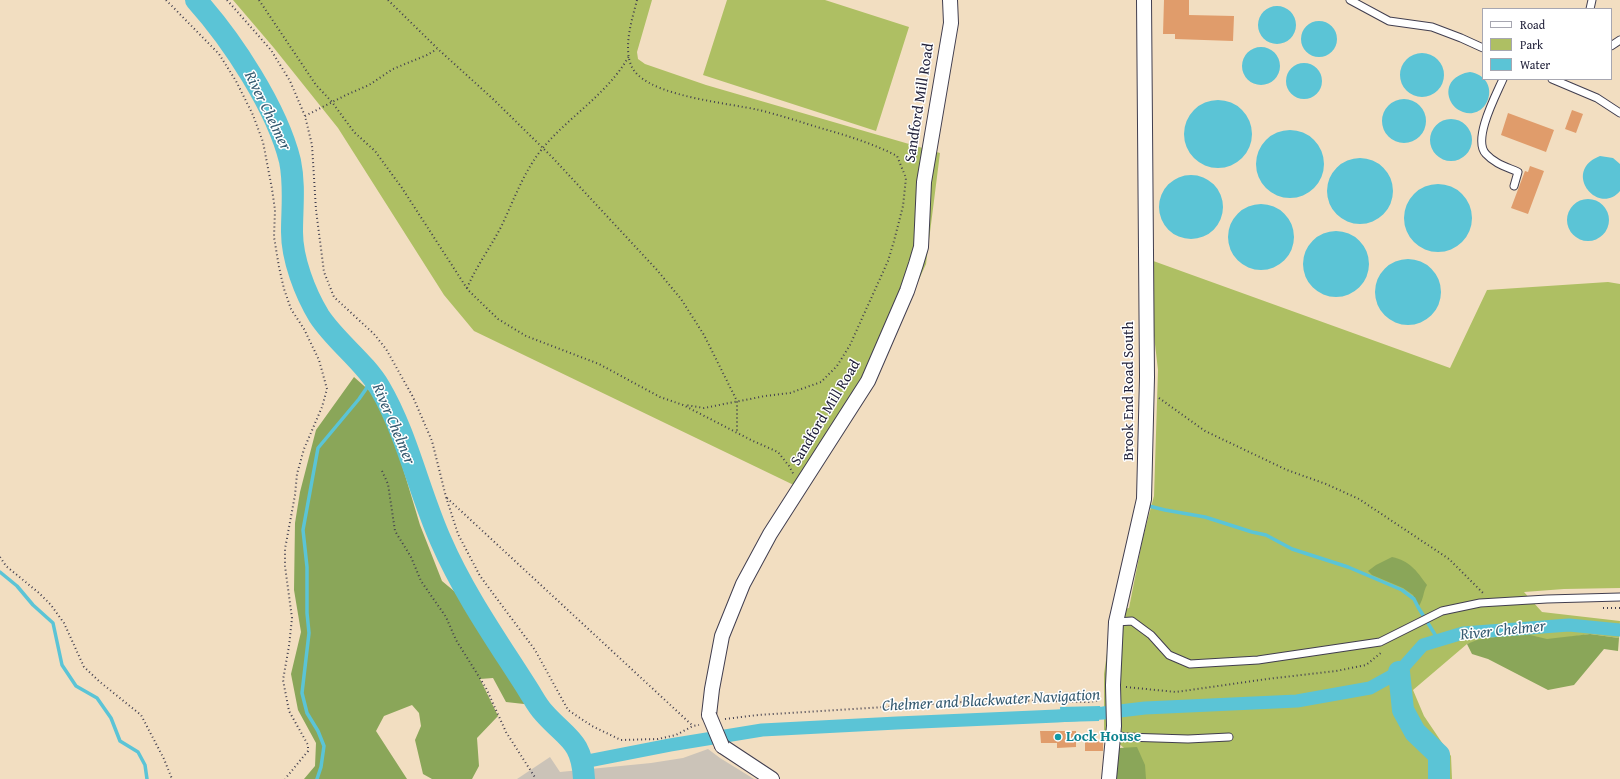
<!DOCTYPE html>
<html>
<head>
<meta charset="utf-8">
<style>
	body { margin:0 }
	#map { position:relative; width:1620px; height:779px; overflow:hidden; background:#f2dec1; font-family:"Gentium Book Plus",serif }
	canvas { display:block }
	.legend { position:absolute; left:1482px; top:8px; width:130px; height:72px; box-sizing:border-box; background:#fff; border:1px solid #a7a7b1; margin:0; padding:5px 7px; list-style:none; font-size:12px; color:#22223b }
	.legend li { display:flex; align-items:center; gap:8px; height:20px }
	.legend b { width:20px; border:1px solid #a7a7b1 }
</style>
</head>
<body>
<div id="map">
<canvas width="1620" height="779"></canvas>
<ul class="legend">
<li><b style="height:5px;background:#fff"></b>Road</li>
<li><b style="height:11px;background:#aebf63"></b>Park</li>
<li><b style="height:11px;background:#5bc4d6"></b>Water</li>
</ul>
</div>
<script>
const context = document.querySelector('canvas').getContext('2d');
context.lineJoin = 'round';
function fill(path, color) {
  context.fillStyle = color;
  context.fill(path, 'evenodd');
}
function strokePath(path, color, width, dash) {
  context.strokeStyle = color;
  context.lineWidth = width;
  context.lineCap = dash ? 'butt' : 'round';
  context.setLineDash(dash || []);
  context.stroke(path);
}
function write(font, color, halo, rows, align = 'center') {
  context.font = font + ' "Gentium Book Plus",serif';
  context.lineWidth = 3;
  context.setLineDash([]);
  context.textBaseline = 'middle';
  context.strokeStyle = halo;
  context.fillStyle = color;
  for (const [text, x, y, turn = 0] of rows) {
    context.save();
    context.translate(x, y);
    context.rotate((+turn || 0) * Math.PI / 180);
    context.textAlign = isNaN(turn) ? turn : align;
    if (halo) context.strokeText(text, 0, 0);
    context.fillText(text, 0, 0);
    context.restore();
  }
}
const industrial = new Path2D(`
	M708,749L720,758L754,779H517L550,757L560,772L651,763L683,758Z`);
const green = new Path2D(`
	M233,0H652L637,52L638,59L645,64L706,85L940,153L926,264L872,383L802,489L474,331L444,295L338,128L274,48Z
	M727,0H825L909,27L876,131L703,75Z
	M1145,258L1450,368L1487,290L1608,282L1620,284V588L1564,589L1524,592L1542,612L1620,621L1619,638L1590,634L1551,640L1495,637L1467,644L1413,690L1424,716L1451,756L1452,779H1118L1124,748L1104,730V674L1113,611L1129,608L1143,537L1154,496L1158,370Z`);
const forest = new Path2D(`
	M354,377L381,401L399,455L420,525L442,581L454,591L474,616L490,644L525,692L524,704L506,702L493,678L480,679L498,716L477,738L479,766L472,779H432L423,774L415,740L421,726L419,713L412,705L384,716L376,731L407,779H304L315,766L316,743L298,710L291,674L301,632L294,590L295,523L300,492L316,430Z
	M1392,557C1410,561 1416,570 1427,585C1423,592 1424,598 1419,606L1413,595L1403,588L1372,575L1368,571L1376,565Z
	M1590,634L1619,638L1618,651L1604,649L1574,685L1548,690L1488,659L1472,654L1467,644L1477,640L1495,637L1530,635L1547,639Z
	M1137,747L1145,765L1146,779H1115L1119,748Z`);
const water = new Path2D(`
	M1258 25a19 19 0 1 1 38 0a19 19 0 1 1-38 0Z
	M1301 39a18 18 0 1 1 36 0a18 18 0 1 1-36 0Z
	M1242 66a19 19 0 1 1 38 0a19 19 0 1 1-38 0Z
	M1400 75a22 22 0 1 1 44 0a22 22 0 1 1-44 0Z
	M1286 81a18 18 0 1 1 36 0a18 18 0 1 1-36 0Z
	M1470,72C1503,78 1489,121 1463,112C1457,110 1452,105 1450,100C1444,84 1456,74 1470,72Z
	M1382 121a22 22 0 1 1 44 0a22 22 0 1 1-44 0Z
	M1184 134a34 34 0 1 1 68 0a34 34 0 1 1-68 0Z
	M1430 140a21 21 0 1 1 42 0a21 21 0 1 1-42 0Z
	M1256 164a34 34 0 1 1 68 0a34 34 0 1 1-68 0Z
	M1600,156L1613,158L1620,164V191C1598,217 1561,171 1600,156Z
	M1327 191a33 33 0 1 1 66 0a33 33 0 1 1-66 0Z
	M1159 207a32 32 0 1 1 64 0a32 32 0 1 1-64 0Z
	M1404 218a34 34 0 1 1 68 0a34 34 0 1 1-68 0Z
	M1567 220a21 21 0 1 1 42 0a21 21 0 1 1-42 0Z
	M1228 237a33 33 0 1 1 66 0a33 33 0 1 1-66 0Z
	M1303 264a33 33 0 1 1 66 0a33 33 0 1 1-66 0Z
	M1375 292a33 33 0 1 1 66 0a33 33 0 1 1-66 0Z
	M1100,706L1099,721L1061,722L1060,707Z`);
const stream = new Path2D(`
	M1149,506L1165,510L1205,517L1252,532L1266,535L1292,549L1348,567L1402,590L1414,599L1418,607L1439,641
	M0,572L17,586L33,605L53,623L62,665L76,686L97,698L111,718L120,741L138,752L145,765L147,779
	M317,779L321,767L324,746L318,731L307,713L302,693L309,633L307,613V567L303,530L318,448L359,399L366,389L372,375`);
const canal = new Path2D(`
	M583,762L670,745L762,730L897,723L1057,716L1103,713L1145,708L1297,701L1370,688L1399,672L1423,645L1463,633L1569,625L1620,630`);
const river = new Path2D(`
	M196,0C232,40 277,108 290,161C295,185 292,208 292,232C292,259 305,293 319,316C336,342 364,361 380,388C407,434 419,492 441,541C464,594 498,642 529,691C534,699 538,707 544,713C567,739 582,740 584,779
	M1399,672L1403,710L1415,732L1439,755V779`);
const building = new Path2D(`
	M1164,0H1189V15L1234,16L1233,41L1175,39V34H1163Z
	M1572,110L1583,114L1576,133L1565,129Z
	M1508,113L1554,130L1546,152L1501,135Z
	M1530,166L1544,171L1528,214L1511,208L1525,171L1528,172Z
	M1040,731H1076V747L1057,748V743H1041Z
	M1085,740L1103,741V751H1085Z`);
const path = new Path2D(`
	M166,0L219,54L236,81L253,115L263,142L272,189L275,210L274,237L279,267L284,289L291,309L304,329L319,360L327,389L322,407L304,449L297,474L295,495L285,549V566L292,618L289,646L283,680L289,711L308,745V751L285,779
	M227,0L271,50L290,81L305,116L312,145L316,210L324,272L334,297L374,334L386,349L413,397L432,441L446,497L458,534L480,576L535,650L568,710L592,726L621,740L658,739L676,735L693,726L699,725
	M259,0L316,85L332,102L354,132L375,151L402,188L468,290L498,319L526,336L599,364L660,397L683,405L753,441L778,452L789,466L794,475
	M388,0L439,50L493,99L552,157L657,270L681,299L704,335L737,401V433
	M637,0C632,20 619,58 638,75C661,97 727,103 759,110C779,115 798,121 817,127C845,135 872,143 897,156L906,178L903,206L894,241L888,261L864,314L850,345L837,366L821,382L790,393L765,396L704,408L686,405
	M305,116L346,95L369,85L393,69L427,55L437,49
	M467,288C476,267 490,248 501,227C514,200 523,173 542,149C569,116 607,95 629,56
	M1159,398L1205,431L1287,470L1326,484L1359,499L1449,559L1483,593
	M382,471L388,484L395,531L411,557L421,581L446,617L456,640L486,688L506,732L536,779
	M447,498L693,726
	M0,557L6,566L39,593L51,605L64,623L84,667L100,682L141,715L164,759L172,779
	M1603,608H1620
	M1126,687L1176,692L1267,679L1336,671L1366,665L1382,652
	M725,719L758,715L994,700L1089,702L1100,700`);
const lane = new Path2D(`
	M1350,0L1389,21L1432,27L1461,38L1483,48
	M1590,9L1592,0
	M1611,46L1620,40
	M1503,79C1496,95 1472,140 1486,154C1495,164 1507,167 1518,172L1514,186
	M1552,79L1597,98L1620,113
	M1116,622L1132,621L1151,635L1169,655L1190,664L1258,660L1380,642L1442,611L1480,603L1547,599L1620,597
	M1113,734L1125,737L1188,739L1229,737`);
const street = new Path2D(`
	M709,715L712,689L722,636L743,584L770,534L868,381L907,291L916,264L921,247L924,182L951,23L950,0
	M722,746L772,779
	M1109,779L1114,726L1113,685L1116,622L1144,499L1147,377L1144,0`);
const streetBridge = new Path2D(`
	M709,715L722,746`);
const markers = [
	[1058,737,4,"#0f9aa8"]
];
const streetNames = [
	["Sandford Mill Road",920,103,-81],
	["Brook End Road South",1129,391,-90],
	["Sandford Mill Road",826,413,-59]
];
const cultureNames = [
	["Lock House",1066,737]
];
const waterNames = [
	["River Chelmer",267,111,64],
	["River Chelmer",393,424,67],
	["River Chelmer",1503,631,-6],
	["Chelmer and Blackwater Navigation",991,701,-3]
];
fill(industrial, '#cbc3b8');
fill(green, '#aebf63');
fill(forest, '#8aa659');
fill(water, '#5bc4d6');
strokePath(stream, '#5bc4d6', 3.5);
strokePath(canal, '#5bc4d6', 13);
strokePath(river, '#5bc4d6', 22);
fill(building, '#e09c6b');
strokePath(lane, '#413e4f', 9);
strokePath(street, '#413e4f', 16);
strokePath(path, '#413e4f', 2, [1, 3]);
strokePath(lane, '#fff', 7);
strokePath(street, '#fff', 14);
strokePath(streetBridge, '#413e4f', 16, []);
strokePath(streetBridge, '#fff', 14);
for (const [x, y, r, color] of markers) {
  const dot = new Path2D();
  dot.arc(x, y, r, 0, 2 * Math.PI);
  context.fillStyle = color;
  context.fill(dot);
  strokePath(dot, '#fff', 1.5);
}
write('15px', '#22223b', '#fff', streetNames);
write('bold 15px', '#0d838f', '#fff', cultureNames, 'left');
write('italic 16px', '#365b71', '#fff', waterNames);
</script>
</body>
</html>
